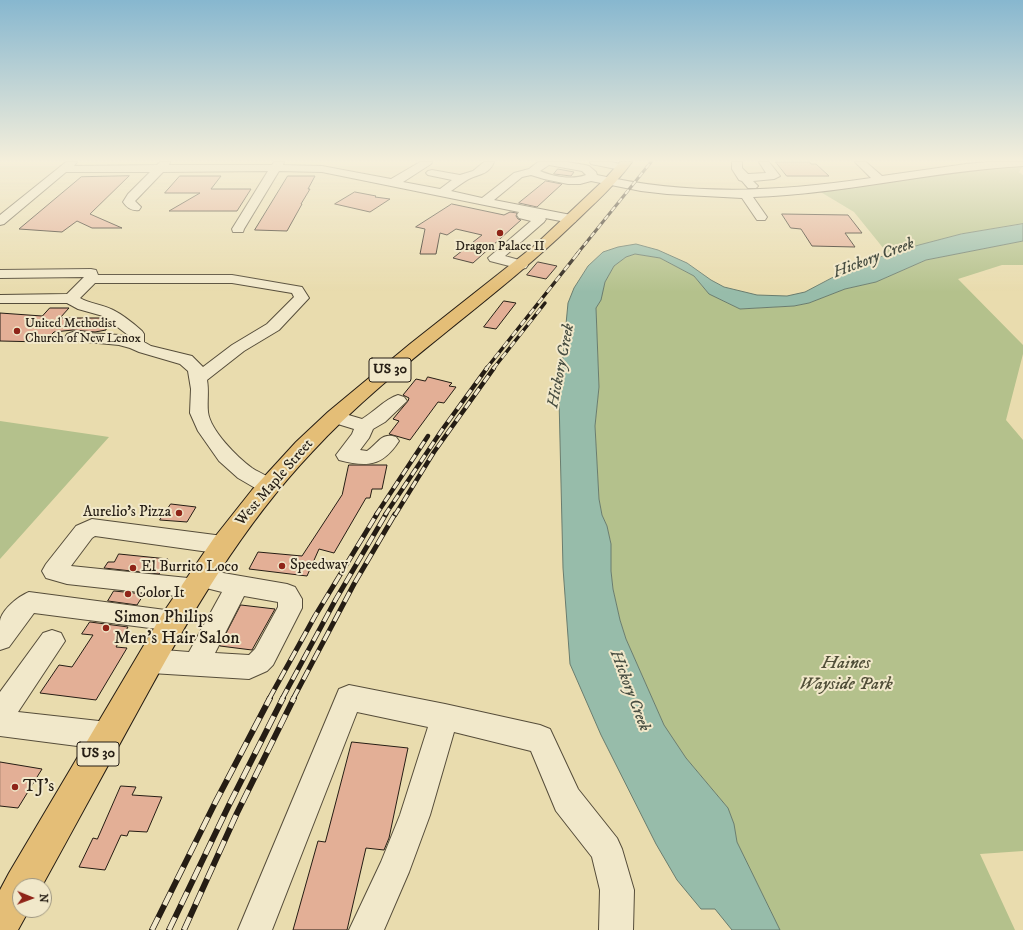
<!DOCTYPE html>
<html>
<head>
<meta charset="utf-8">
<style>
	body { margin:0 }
	#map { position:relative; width:1023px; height:930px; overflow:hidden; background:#e9dcae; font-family:"IM FELL DW Pica",serif }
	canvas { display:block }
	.north { position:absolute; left:12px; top:878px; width:40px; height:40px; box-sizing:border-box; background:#f1e8ca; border:1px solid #9f9781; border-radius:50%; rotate:91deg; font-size:11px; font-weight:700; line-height:16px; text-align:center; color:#251d14 }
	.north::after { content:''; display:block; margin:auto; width:14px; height:18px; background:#8f2418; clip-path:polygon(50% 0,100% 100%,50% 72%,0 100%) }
</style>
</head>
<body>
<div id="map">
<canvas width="1023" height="930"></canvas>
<div class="north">N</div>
</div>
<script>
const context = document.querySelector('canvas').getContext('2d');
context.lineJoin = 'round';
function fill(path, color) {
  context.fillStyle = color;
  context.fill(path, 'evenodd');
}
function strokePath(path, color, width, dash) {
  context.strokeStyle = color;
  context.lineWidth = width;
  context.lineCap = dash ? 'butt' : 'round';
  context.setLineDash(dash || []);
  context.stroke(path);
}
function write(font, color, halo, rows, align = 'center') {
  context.font = font + ' "IM FELL DW Pica",serif';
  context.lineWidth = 4;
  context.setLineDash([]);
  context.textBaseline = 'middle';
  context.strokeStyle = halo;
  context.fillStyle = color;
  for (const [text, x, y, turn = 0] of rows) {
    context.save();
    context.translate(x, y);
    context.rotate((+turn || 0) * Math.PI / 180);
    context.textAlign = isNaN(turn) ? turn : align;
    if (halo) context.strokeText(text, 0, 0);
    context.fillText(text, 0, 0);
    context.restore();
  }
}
const green = new Path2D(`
	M1006,166H1023L1019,172L1023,175V224L961,234L888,254L854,212L819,191L871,182Z
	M1023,241V265H1002L958,279L1023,345V354L1006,420L1023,440V851L980,854L1015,930H780L737,842L734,824L728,808L686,758L664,725L626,639L620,620L613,589L611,571V543L607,526L602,515L599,499L595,426L599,387L596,308L601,299L605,282L614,266L626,257L635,254L660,258L694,276L709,294L740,309L794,306L809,303L845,289L876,282L926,260Z
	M0,421L109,437L0,559Z`);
const water = new Path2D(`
	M1023,224V241L926,260L876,282L845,289L809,303L794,306L740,309L709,294L694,276L660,258L635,254L626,257L614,266L605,282L601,300L596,308L599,387L595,426L599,499L602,515L607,526L611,544V571L613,589L620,620L626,639L664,725L686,758L728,808L734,824L737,842L780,930H732L715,909H701L677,880L656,844L601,735L570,664L563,568L559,398L568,303L574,288L588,266L603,252L618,247L636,244L658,250L687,263L711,280L724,287L757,295L787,296L805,292L860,263L919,245L961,234Z`);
const building = new Path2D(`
	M776,162H810L811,164H816L829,176H787Z
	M558,169L574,172L571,176L554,174Z
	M129,176L90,214L122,228H92L77,221L62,232L19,229L81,177Z
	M180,176H221L211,189H251L237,211H169L200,193H165Z
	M288,176H315L308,189H310L301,204H302L287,231L255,230Z
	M546,181L562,184L537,207L519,203Z
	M355,192L376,196L375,197L390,199L370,212L335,204Z
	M452,204L504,215L510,212L517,213L516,216L518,219L521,220L473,263L453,258L482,235L456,229L447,235L440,233L436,254H420L425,229L416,227Z
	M782,214L848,215L862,233H845L855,247L812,246L801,229L791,228Z
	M538,262L557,266L546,279L527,275Z
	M504,301L516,303L496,329L484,327Z
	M50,308H69L60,318H104L107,321L106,330L95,332L73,330L54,332L44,342L0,341V313L42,316Z
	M428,377L452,383L449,386L456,387L444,403L438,402L410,440L389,434L399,421L393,419L408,401L409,398L403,395L416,379L425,381Z
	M349,465H387L382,489H372L370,498H366L334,553L319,549L307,576L249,569L258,552L302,556L342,495Z
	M171,504L196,507L187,522L160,520Z
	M119,554L168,559L159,574L104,568L108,562H114Z
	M114,591L144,594L137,605L108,601Z
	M241,605L275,609L252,650L220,646Z
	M90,622L128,627L116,647L127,648L96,700L40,693L59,665L72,667L93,635L82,634Z
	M352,742L408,748L389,838L384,850L366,848L347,930H293L318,841L325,842Z
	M0,762L42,769L18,808L0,806Z
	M121,786L136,787L132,795L162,797L147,832L129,831L127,836L121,835L105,870L79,867L93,838L97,839Z`);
const minor = new Path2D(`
	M66,162H77L74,166L157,165L160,162H170L169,165H272L274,162H284L283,165L322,166L391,179L420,162H432L431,164L403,182L440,189L452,180L428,175L426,173L428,171L432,170L460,175L473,171L484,162H494C490,173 481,174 471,178C464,181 457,187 451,191L482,198L514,173L529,169L538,162H567L585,165L589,166L596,172L597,175C690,196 777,192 871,178L855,162H866L882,176L966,164L988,162H1023V166C932,171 844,194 753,197L767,217L765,220H757L742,198L667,194L641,191L591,181L580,184H568L544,179L531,175L522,177L494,200L571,215L575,216L577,219L575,222L571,223L545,218L546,219L544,222L505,256L526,262L528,265L526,268L521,269L490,261L488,258L531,221L519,218L517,215L519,212L322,172L279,171L244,229L243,232H233L232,229L268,171L163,172L137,199L135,201L141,207L139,210C132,211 127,208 123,202L128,194L150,172H66L4,224L0,225V215ZM549,165L582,171L586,175C572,180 554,177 540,171Z
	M590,162H611L625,165L626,167L621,170L591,164Z
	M732,162H742V168L748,174L766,173L759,162H769L780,176L774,179L753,181L758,186L756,188H748L742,181L739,180L732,169Z
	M91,269L96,270L98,275H232L302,287L309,298L279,330L244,351L207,380C209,391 207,401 208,412C210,430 237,457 252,468C261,474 273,477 279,487L276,492L269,494L262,492L238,478L219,461L198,431L190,413L191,389L188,371L180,364L139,352L130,348L119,345L67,340L65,337L67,334L73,332L119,335L128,337V335L103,316L78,309L67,303H0V295L67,294L84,277L0,278V270ZM95,283H232L292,293L294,297L267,324L232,345L203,367L192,356L151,346L144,342V334L142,331C133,323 123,315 113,310C102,304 90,304 80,298Z
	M398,395L404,397L407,401L385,422L373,429L369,438L360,450L367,451C379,443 381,432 396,437L399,441C382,467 367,467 339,460L336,455L352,434L354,429L328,421L326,417L328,413L335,411L362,419C374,412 385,399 398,395Z
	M92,519L223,536L231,539L234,545L231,551L223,554L95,536L92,538L71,566L188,578L192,571L200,569L287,584L295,587L302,599V608L273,665L267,671L249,679L151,673L142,669L138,661L142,653L151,649L189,652L222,592L206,588L202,595L194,598L67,584L46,578L42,571L46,564L76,526ZM244,596L278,602V607L255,649L249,655L215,653Z
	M29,592L173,611L182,614L185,621L182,628L173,631L34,613L9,647L0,650C0,641 0,630 0,621C2,609 19,596 29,592Z
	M52,630L61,633L65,641L18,712L108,722L118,726L122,736L118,746L108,750L0,736V692L43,633Z
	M349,685L445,704L540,725L550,729L578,789L617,838L622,849L634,890L633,930H599L600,890L592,857L556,811L531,751L454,732L430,815L409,872L384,930H349L381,862L400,815L428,727L357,712L272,930H238L339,689Z`);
const major = new Path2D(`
	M620,162H632C615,185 594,204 573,224C490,304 391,367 312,452C241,527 189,617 140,707C107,767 75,826 42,886H20V910H29L18,930H0V890L9,873L163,613L214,538L252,490L296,442L328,412L410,344L534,246L605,179Z`);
const railFar4 = new Path2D(`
	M577,254L651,162`);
const railFar3 = new Path2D(`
	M486,369L578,253
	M493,369L545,303`);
const railFar2 = new Path2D(`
	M376,515L428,436
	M385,515L442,430L487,368
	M395,515L434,452L494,368`);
const railFar1 = new Path2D(`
	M269,699L315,616L377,514
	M282,699L336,599L386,514
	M293,699L354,584L395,514`);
const rail = new Path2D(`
	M152,930L215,803L270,698
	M169,930L229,805L283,698
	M184,930L237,813L294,698`);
const markers = [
	[500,233,4,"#8f2418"],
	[17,331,4,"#8f2418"],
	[179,513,4,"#8f2418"],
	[282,566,4,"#8f2418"],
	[133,568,4,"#8f2418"],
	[128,594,4,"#8f2418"],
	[106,628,4,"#8f2418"],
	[15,787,4,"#8f2418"]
];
const farPoinames = [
	["Dragon Palace II",500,247],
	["United Methodist",25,324,"left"],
	["Church of New Lenox",25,339,"left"]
];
const shields = [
	[390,370,42],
	[98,754,42]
];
const shieldNames = [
	["US 30",390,370],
	["US 30",98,754]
];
const streetNames = [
	["West Maple Street",275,483,-49]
];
const poiNames = [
	["Aurelio's Pizza",171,513,"right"],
	["Speedway",290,566],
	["El Burrito Loco",141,568],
	["Color It",136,594]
];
const waterNames = [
	["Hickory Creek",874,259,-21],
	["Hickory Creek",562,366,-79],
	["Hickory Creek",629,691,69]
];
const nearPoinames = [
	["Simon Philips",114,618],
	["Men's Hair Salon",114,639],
	["TJ's",23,787]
];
const nearParknames = [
	["Haines",846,664],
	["Wayside Park",846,685]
];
fill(green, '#b4c18c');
fill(water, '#97bcaa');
strokePath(water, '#697c6e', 1);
fill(building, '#e3af96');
strokePath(building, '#251d14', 1);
strokePath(minor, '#564d3a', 2);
strokePath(major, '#251d14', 2);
fill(minor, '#f1e8ca');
fill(major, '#e4be77');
strokePath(railFar4, '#251d14', 3);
strokePath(railFar3, '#251d14', 3.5);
strokePath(railFar2, '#251d14', 4.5);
strokePath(railFar1, '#251d14', 5);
strokePath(rail, '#251d14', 6);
strokePath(railFar4, '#f1e8ca', 2, [5.5]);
strokePath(railFar3, '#f1e8ca', 2.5, [7]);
strokePath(railFar2, '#f1e8ca', 3, [8]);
strokePath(railFar1, '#f1e8ca', 3.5, [11]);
strokePath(rail, '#f1e8ca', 4.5, [14]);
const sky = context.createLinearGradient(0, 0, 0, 292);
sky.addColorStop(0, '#87b7cf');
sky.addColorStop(0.55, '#f5efdb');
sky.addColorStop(1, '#f5efdb00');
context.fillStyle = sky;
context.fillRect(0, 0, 1023, 292);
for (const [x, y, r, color] of markers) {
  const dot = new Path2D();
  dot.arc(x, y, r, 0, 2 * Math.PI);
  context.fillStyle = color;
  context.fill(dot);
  strokePath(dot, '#f1e8ca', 1.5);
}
write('13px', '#251d14', '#f1e8ca', farPoinames);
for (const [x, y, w] of shields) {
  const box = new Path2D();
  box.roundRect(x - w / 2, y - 12, w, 24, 3);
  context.fillStyle = '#f1e8ca';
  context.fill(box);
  strokePath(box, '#251d14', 1);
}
write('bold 14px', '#251d14', null, shieldNames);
write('15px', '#251d14', '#f1e8ca', streetNames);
write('15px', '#251d14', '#f1e8ca', poiNames, 'left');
write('italic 16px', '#474d41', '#f1e8ca', waterNames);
write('18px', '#251d14', '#f1e8ca', nearPoinames, 'left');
write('italic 18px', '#504e38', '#f1e8ca', nearParknames);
</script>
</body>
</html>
